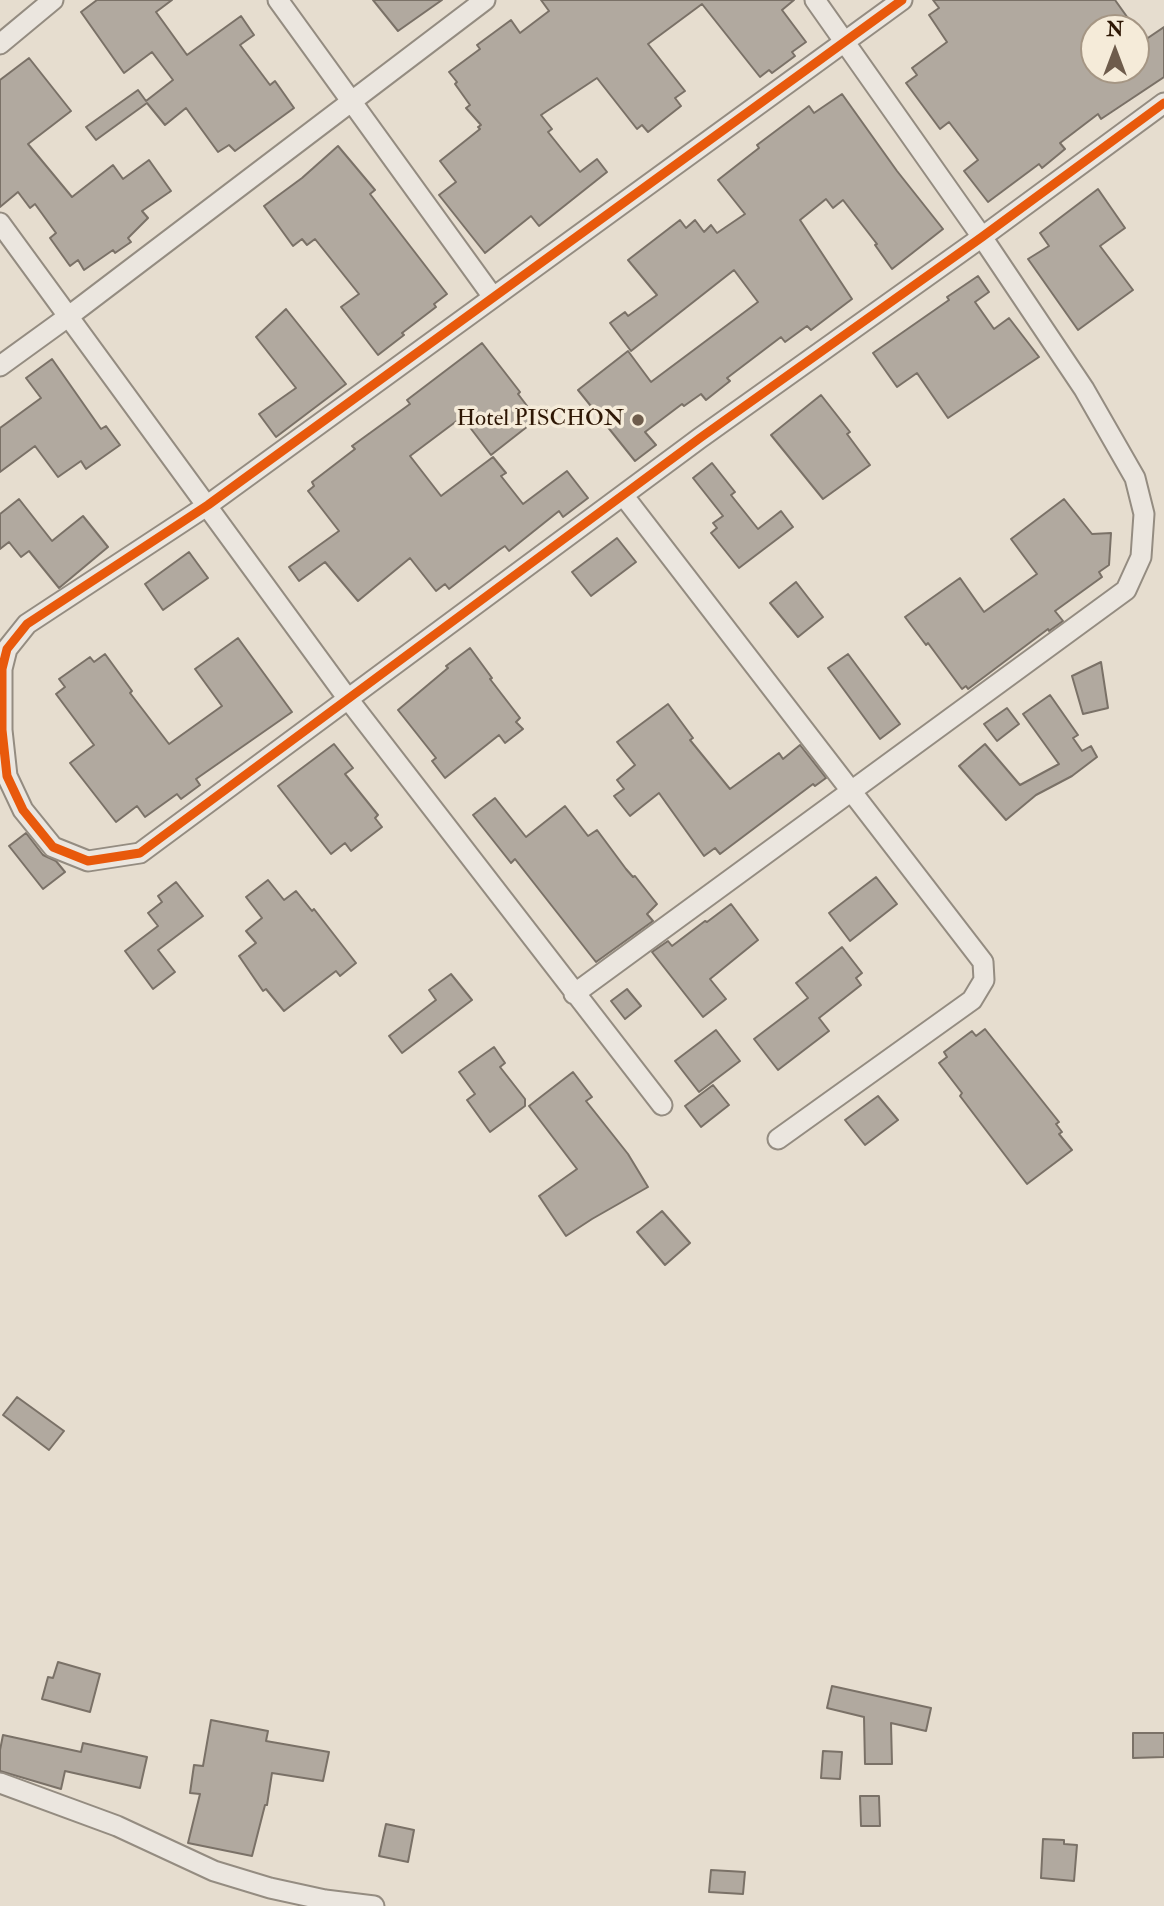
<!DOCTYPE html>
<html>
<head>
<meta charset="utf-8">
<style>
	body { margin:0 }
	#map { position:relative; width:1164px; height:1906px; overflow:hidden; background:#e6ddcf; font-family:"IM FELL Double Pica",serif }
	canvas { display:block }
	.north { position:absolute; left:1080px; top:14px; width:70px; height:70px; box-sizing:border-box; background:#f5ebd9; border:2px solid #a59684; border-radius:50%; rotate:0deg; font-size:19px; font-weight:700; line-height:28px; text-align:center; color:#2e1705 }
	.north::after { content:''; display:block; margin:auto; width:24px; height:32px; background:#6e5c4c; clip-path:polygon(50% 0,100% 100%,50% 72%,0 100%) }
</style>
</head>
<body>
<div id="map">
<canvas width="1164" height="1906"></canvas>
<div class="north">N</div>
</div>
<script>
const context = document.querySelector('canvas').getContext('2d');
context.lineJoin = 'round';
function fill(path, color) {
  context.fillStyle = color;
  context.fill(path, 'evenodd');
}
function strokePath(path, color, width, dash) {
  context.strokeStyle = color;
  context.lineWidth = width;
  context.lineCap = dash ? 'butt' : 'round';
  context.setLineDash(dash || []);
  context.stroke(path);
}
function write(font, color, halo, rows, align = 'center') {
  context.font = font + ' "IM FELL Double Pica",serif';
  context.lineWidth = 7;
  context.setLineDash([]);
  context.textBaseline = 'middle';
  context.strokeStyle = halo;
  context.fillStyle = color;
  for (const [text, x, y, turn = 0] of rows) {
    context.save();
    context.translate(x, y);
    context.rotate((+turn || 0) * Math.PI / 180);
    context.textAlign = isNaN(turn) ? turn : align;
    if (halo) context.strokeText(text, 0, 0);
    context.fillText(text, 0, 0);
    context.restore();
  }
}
const building = new Path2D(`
	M97,0H172L156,12L187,55L241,16L254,35L240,45L270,85L275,81L294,108L235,151L229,145L218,152L186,108L165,125L147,103L96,140L86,127L138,90L146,101L173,80L152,52L124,73L81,12Z
	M373,0H442L398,31Z
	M541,0H794L782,10L806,42L792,52L795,56L772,73L769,70L760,77L702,4L648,44L685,91L675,98L681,106L648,132L642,125L637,129L597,78L541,115L552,129L548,132L580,172L597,159L607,172L539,226L531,216L485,253L439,195L456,182L440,161L480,129L478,127L481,125L466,108L470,105L455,84L457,82L449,72L480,49L477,45L511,20L520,33L549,11Z
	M933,0H1115L1135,28H1094V70H1136V46L1164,27V77L1101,119L1098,114L1060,143L1065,149L1059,154L1042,168L1039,164L988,202L964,171L978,160L949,122L940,129L906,83L917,75L912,68L947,42L929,15L939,8Z
	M29,58L71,111L28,144L72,197L113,165L123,179L149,160L171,191L142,211L148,218L128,238L131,242L115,253L113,250L84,270L78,260L70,266L50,238L56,233L35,204L30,208L18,192L0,207V80Z
	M842,94L897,171L943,229L892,269L875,245L877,244L843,200L833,208L826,199L800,220L852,299L811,330L807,326L785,342L781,337L727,378L730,381L706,400L701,394L684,406L682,404L645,432L656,445L635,461L578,390L628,351L651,382L758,302L734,270L631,351L610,323L625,312L628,316L657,295L628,260L680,220L686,228L695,220L704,232L711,225L717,233L745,214L718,180L759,148L757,145L809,106L814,113Z
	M338,146L375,190L370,194L447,294L434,304L436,307L402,333L404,335L378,355L341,307L359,294L315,239L307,245L302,239L293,246L264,206L302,178Z
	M1098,189L1125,228L1100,246L1133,290L1078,330L1028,259L1049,246L1040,233Z
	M978,276L989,292L975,302L994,329L1009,318L1039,357L948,418L917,373L897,387L873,353L949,300L947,297Z
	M286,309L346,384L276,437L259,414L296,388L256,337Z
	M482,343L520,392L518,394L537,419L491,455L462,417L410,456L441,496L493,457L506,473L501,476L523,504L567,471L588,498L563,517L559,511L509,551L505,546L499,550L449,589L445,584L436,591L410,558L358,601L325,562L299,581L289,567L339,531L308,491L314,486L312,482L355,449L352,446L410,404L407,400Z
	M52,359L101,429L106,426L120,445L86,469L81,461L58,477L35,446L0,472V428L41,398L26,378Z
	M821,395L850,432L847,434L870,465L823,499L771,435Z
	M712,463L735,492L731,495L758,529L781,511L793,527L739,568L711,533L717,528L713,523L723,516L693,478Z
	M19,499L52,541L83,516L108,547L59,588L29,551L21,557L9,542L0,549V514Z
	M1064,499L1092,534L1111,533L1109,565L1099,572L1102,577L1055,611L1063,621L1049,631L1048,629L968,689L966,686L962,689L928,643L926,645L905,617L960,578L984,612L1037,574L1011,539Z
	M617,538L636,562L591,596L572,572Z
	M189,552L208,578L163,610L145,584Z
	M796,582L823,617L798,637L770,603Z
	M238,638L292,712L196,779L200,785L181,799L177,794L145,817L137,806L116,822L70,763L94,745L56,694L65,687L59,679L90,657L94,662L105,654L132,691L130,693L169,744L222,706L195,669Z
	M470,648L492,678L490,679L520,718L516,722L523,729L505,743L499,735L445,778L432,761L436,758L398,710L448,668L446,666Z
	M848,654L900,724L880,739L828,668Z
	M1101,662L1108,708L1083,714L1072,676Z
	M1050,695L1078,735L1073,738L1082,751L1091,746L1097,757L1072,776L1036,795L1006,820L959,766L985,744L1020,785L1059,764L1023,714Z
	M668,704L693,738L690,740L730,789L779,753L783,759L800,745L826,778L815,786L813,784L720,854L715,848L704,856L659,793L630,816L614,796L624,789L617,780L635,765L617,742Z
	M1007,708L1019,724L997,741L984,724Z
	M334,744L353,768L345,774L378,815L375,818L382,827L351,851L345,843L331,854L278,786Z
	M495,798L526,837L565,806L588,836L597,830L626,869L633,877L635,876L657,904L647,914L653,921L596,962L515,859L511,863L473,815Z
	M26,833L43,855L56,861L65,872L43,889L9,846Z
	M876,877L897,904L850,941L829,913Z
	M268,880L284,900L296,891L312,911L314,909L356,963L340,976L336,971L284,1011L266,989L263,991L239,956L256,943L246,931L262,918L246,897Z
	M176,882L203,916L158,950L175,972L153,989L125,951L158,926L148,913L162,902L158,896Z
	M731,904L758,940L710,979L726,999L703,1017L652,952L668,941L672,946L705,921L707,922Z
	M842,947L862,973L856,978L861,985L819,1018L829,1031L778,1070L754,1039L808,998L796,983Z
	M451,974L472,1000L402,1053L389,1036L436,1000L429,990Z
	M627,989L641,1006L625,1019L611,1001Z
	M985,1029L1059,1122L1056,1124L1062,1132L1059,1134L1072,1150L1027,1184L960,1096L962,1093L939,1063L947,1057L944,1052L972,1031L976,1036Z
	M716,1030L740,1061L699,1092L675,1061Z
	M494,1047L505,1063L500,1067L525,1099V1106L490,1132L467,1100L475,1094L459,1072Z
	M573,1072L592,1097L586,1101L628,1154L648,1187L592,1219L566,1236L539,1196L577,1169L529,1106Z
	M713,1085L729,1105L701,1127L685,1106Z
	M878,1096L898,1120L865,1145L845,1120Z
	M662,1211L690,1243L665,1265L637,1232Z
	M17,1397L64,1431L49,1450L3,1415Z
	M58,1662L100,1674L90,1712L42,1699L48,1677L53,1678Z
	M832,1686L931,1708L926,1731L891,1723L892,1764H865L864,1717L827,1708Z
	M211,1720L268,1731L266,1741L329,1752L323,1781L272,1773L267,1805H265L252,1856L188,1843L200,1794L190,1793L194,1765L203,1766Z
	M1133,1733H1164V1757L1133,1758Z
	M3,1735L81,1752L83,1743L147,1757L140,1788L65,1771L61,1789L0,1771V1750Z
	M823,1751L842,1752L840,1779L821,1778Z
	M860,1796H879L880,1826H861Z
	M386,1824L414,1830L408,1862L379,1856Z
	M1043,1839L1064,1840V1844L1077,1845L1074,1881L1041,1878Z
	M711,1870L745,1872L743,1894L709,1892Z`);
const street = new Path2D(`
	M278,0L493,297
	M902,0L208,505L27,624L7,649L2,669V730L7,776L23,810L53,847L88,861L140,853L700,438L982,237L1164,103
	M0,44L53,0
	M0,223L348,699L662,1105
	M0,366L69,316L485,0
	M623,495L983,962L984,980L972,1000L778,1139
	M574,994L1126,590L1141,557L1144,514L1135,478L1084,389L982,237L815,0
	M0,1783L117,1826L214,1871L270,1888L325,1900L374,1906`);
const cycleway = new Path2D(`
	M902,0L208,505L27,624L7,649L2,669V730L7,776L23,810L53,847L88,861L140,853L700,438L982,237L1164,103`);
const markers = [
	[638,420,7,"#6e5c4c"]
];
const poiNames = [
	["Hotel PISCHON",624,420]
];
fill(building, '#b1a99f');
strokePath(building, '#7a7167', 2);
strokePath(street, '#948c81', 23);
strokePath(street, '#ebe6df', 19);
strokePath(cycleway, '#e8590c', 9);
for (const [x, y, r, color] of markers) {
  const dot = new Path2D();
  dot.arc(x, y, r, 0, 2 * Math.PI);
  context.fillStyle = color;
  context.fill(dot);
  strokePath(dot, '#f5ebd9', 2.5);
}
write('23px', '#2e1705', '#f5ebd9', poiNames, 'right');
</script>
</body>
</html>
